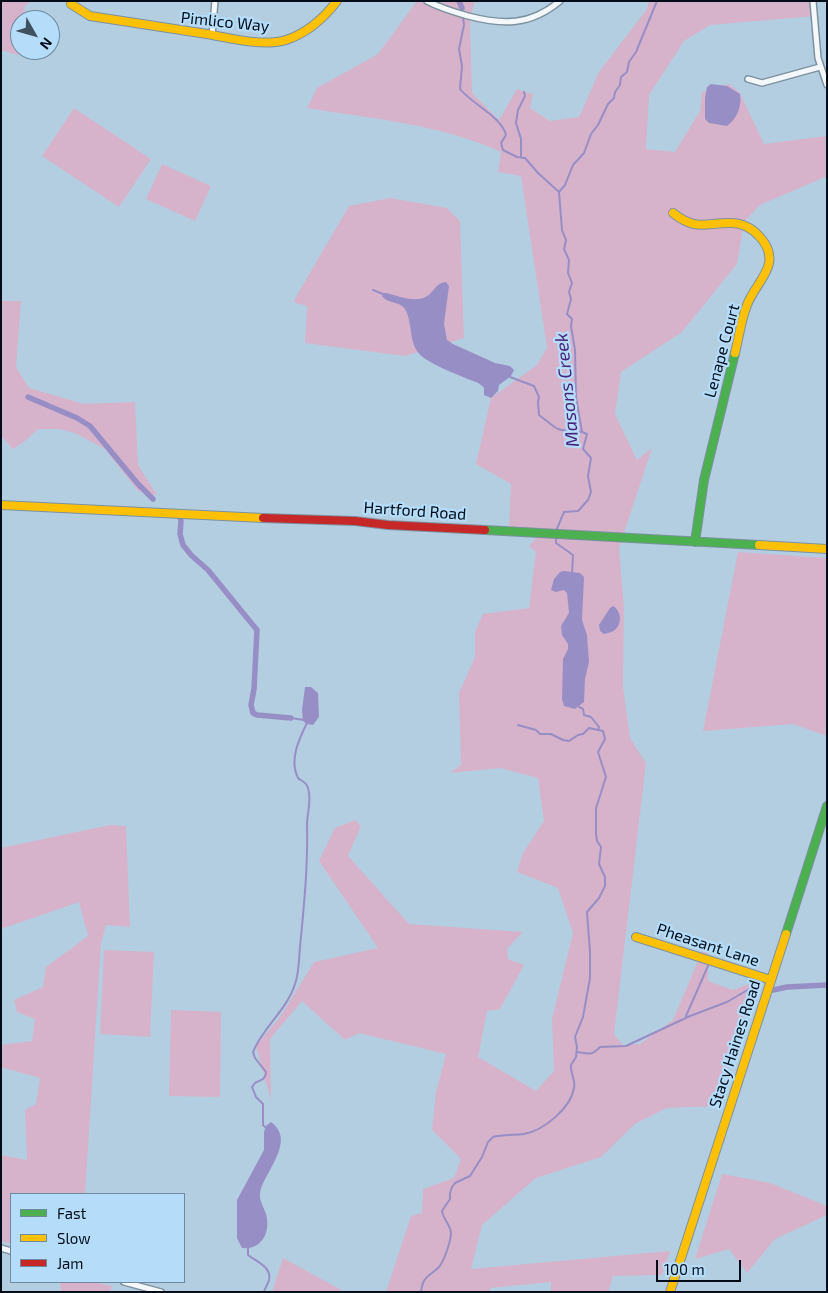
<!DOCTYPE html>
<html>
<head>
<meta charset="utf-8">
<style>
	body { margin:0 }
	#map { position:relative; width:828px; height:1293px; overflow:hidden; background:#b3cee1; font-family:"Exo 2",sans-serif }
	canvas { display:block }
	.frame { position:absolute; inset:0; border:2px solid #000d19; pointer-events:none }
	.legend { position:absolute; left:10px; top:1193px; width:175px; height:90px; box-sizing:border-box; background:#b5ddfa; border:1px solid #6d8aa0; margin:0; padding:6px 9px; list-style:none; font-size:15px; color:#000d19 }
	.legend li { display:flex; align-items:center; gap:10px; height:25px }
	.legend b { width:25px; border:1px solid #6d8aa0 }
	.north { position:absolute; left:10px; top:10px; width:50px; height:50px; box-sizing:border-box; background:#b5ddfa; border:1px solid #6d8aa0; border-radius:50%; rotate:128deg; font-size:14px; font-weight:700; line-height:20px; text-align:center; color:#000d19 }
	.north::after { content:''; display:block; margin:auto; width:18px; height:22px; background:#3f515f; clip-path:polygon(50% 0,100% 100%,50% 72%,0 100%) }
	.scale { position:absolute; left:656px; top:1260px; width:85px; height:22px; box-sizing:border-box; border:2px solid #000d19; border-top:0; padding-left:6px; font-size:15px; line-height:18px; white-space:nowrap; color:#000d19; -webkit-text-stroke:4px #b5ddfa; paint-order:stroke }
</style>
</head>
<body>
<div id="map">
<canvas width="828" height="1293"></canvas>
<div class="frame"></div>
<ul class="legend">
<li><b style="height:6px;background:#4caf50"></b>Fast</li>
<li><b style="height:6px;background:#ffc107"></b>Slow</li>
<li><b style="height:6px;background:#c62828"></b>Jam</li>
</ul>
<div class="north">N</div>
<div class="scale">100 m</div>
</div>
<script>
const context = document.querySelector('canvas').getContext('2d');
context.lineJoin = 'round';
function fill(path, color) {
  context.fillStyle = color;
  context.fill(path, 'evenodd');
}
function strokePath(path, color, width, dash) {
  context.strokeStyle = color;
  context.lineWidth = width;
  context.lineCap = dash ? 'butt' : 'round';
  context.setLineDash(dash || []);
  context.stroke(path);
}
function write(font, color, halo, rows, align = 'center') {
  context.font = font + ' "Exo 2",sans-serif';
  context.lineWidth = 4.5;
  context.setLineDash([]);
  context.textBaseline = 'middle';
  context.strokeStyle = halo;
  context.fillStyle = color;
  for (const [text, x, y, turn = 0] of rows) {
    context.save();
    context.translate(x, y);
    context.rotate((+turn || 0) * Math.PI / 180);
    context.textAlign = isNaN(turn) ? turn : align;
    if (halo) context.strokeText(text, 0, 0);
    context.fillText(text, 0, 0);
    context.restore();
  }
}
const green = new Path2D(`
	M1,1H31L25,6L23,20H20L18,55L1,50Z
	M417,1H475L470,18L472,93L499,120L517,89L533,94L530,108L550,121L579,117L599,72L647,9L649,1H815V16L710,25L684,41L649,95L646,149L675,152L700,111L702,92L729,84L740,93L764,144L827,136V180L825,177L760,205L744,222L737,264L682,332L621,372L615,414L637,460L652,448L619,548L624,608L623,687L630,738L646,763L614,1034L623,1045L640,1044L673,1020L708,937V981L733,990L754,982L716,1106L667,1108L636,1123L601,1157L536,1178L482,1225L471,1269L670,1251L662,1275L613,1276L608,1292H551V1282L491,1288L489,1292H386L411,1216L422,1213L423,1189L454,1178L461,1159L432,1130L436,1092L446,1054L359,1033L345,1040L302,1001L270,1039L271,1100L256,1046L280,1017L314,962L378,948L319,861L335,828L355,820L361,826L348,856L409,924L523,932L507,949L508,959L524,965L500,1009L487,1011L478,1057L536,1091L554,1071L552,1019L573,933L558,888L517,872L523,853L544,821L538,778L500,768L450,773L461,765L459,693L475,657V632L483,614L529,608L536,552L529,546L542,531L509,529L511,484L476,464L491,398L537,365L547,348L521,176L498,172L501,152C440,124 373,119 307,108L317,88L378,54Z
	M74,108L151,159L119,207L42,156Z
	M162,164L211,186L195,221L146,199Z
	M390,198L447,208L460,221L464,338L405,356L305,343L307,306L293,302L349,206Z
	M1,301H21L16,367L29,388L84,404L135,402L138,465L157,495L138,491L105,449L75,433L59,429H38L25,441L13,449L1,436Z
	M738,552L827,558V736L793,724L703,731Z
	M110,825L126,826L130,927L106,925L101,943L85,1194H11V1244L1,1241V1155L27,1160L25,1110L36,1104L40,1078L1,1067V1045L32,1041L35,1019L17,1012L14,1000L43,987L46,967L88,936L79,902L1,929V848Z
	M104,950L154,952L150,1037L100,1034Z
	M171,1010L221,1012L220,1097L169,1096Z
	M722,1174L770,1183L827,1206V1215L775,1239L747,1273L729,1249L695,1259Z
	M283,1258L345,1292H272Z
	M60,1282H94L112,1286L110,1292H61Z`);
const water = new Path2D(`
	M711,84L727,86L740,94C742,106 737,119 727,126L709,123L705,119V98L707,87Z
	M446,282L449,286L444,324L447,340L453,344L495,363L510,366L514,370L511,376L499,385L498,391L491,398L484,395V388C479,381 471,381 463,377C451,372 436,366 424,358C407,346 414,325 405,309C400,301 387,304 382,296L383,293H386C400,296 417,305 430,294C435,289 437,283 446,282Z
	M564,571L580,573L584,577L582,620L587,635L589,662L585,679L584,702L575,709L564,706L562,699L563,659L568,649V644L562,635L561,626L569,613L567,593L564,590L556,592L551,590L554,579L560,572Z
	M613,606C620,609 623,622 616,629C613,632 608,633 604,634L600,631L599,625L610,608Z
	M305,687H311L318,693L319,717L313,725L307,724L303,721L302,710Z
	M271,1122C297,1141 264,1172 260,1193C259,1201 264,1207 266,1214C271,1232 262,1250 242,1248L237,1238V1200L264,1150V1132L266,1126Z`);
const stream = new Path2D(`
	M463,17L464,25L459,49L462,66L460,89C472,104 502,117 506,135L501,143L503,150L517,157L525,158L538,173L559,192
	M521,156V139L516,123L518,110L525,96L524,92
	M373,290L383,294
	M510,377L534,386L539,397L538,402L539,415C542,417 556,429 558,429C565,432 574,430 582,432
	M556,531L564,512L578,511L588,500L591,492L588,476L591,458L583,449L587,434L582,432L576,397L575,350L571,326L572,319L567,314L571,299L569,292L572,283L568,273L569,260L564,249L566,240L562,230L559,192L565,185L573,165L584,153L591,134L598,125L608,104L614,98L615,92L620,85L621,77L627,72L629,62L636,52L657,1
	M556,535V543L573,555L572,574
	M291,718L304,720
	M518,725L536,730L540,734H551L563,740L569,741L578,735L583,734L589,728L598,730
	M686,1016L708,966
	M577,1052C590,1054 591,1056 600,1047L626,1046L690,1016L727,1002L756,985
	M267,1129L263,1125V1104L256,1097L252,1087L255,1083C260,1080 266,1080 266,1072L255,1058L253,1052C263,1027 287,1010 295,984C299,973 299,959 300,947C304,906 308,866 307,825C307,813 312,800 308,788C307,782 301,781 298,778C289,760 299,739 307,723
	M248,1247V1255C257,1262 272,1267 269,1280C268,1284 265,1288 264,1292
	M421,1292C423,1275 429,1277 439,1267C444,1261 451,1241 451,1233C451,1226 443,1219 442,1211L450,1199V1193L452,1187L455,1183L470,1176L482,1157L488,1142L493,1137C500,1135 516,1135 524,1134C543,1131 571,1108 574,1088C576,1080 570,1073 571,1065L576,1057L577,1047L575,1037L583,1017L590,978V952L587,912L599,898L605,886V877L599,864L601,847L597,841L596,834V808L606,777L598,752L605,739L603,731L598,730L599,727L591,717L584,715L583,709L579,707`);
const canal = new Path2D(`
	M459,1L462,8
	M28,397L77,418L90,426L138,484L153,499
	M179,515L181,521L180,534L183,545L191,555L208,570L257,630L254,689L251,705L253,713L257,715L291,718
	M773,990L787,987L827,985`);
const street = new Path2D(`
	M427,1C440,8 454,12 468,16C503,25 530,26 560,1
	M813,1L818,58L827,85
	M212,35L215,1
	M748,79L762,83L820,67
	M1,1248L11,1251
	M124,1282L161,1292`);
const fast = new Path2D(`
	M485,530L759,545
	M695,542L704,480L735,353
	M786,934L827,806`);
const slow = new Path2D(`
	M71,4L90,16C129,22 168,28 207,34C229,38 264,47 286,40C307,33 324,18 337,1
	M673,213C696,231 704,223 731,223C743,223 752,228 760,237C784,264 756,281 747,305C741,320 739,337 735,353
	M1,505L263,518
	M759,545L827,549
	M636,937L771,980
	M670,1292L786,934`);
const jam = new Path2D(`
	M263,518L355,521L388,525L485,530`);
const streetNames = [
	["Pimlico Way",225,22,6],
	["Lenape Court",722,351,-75],
	["Hartford Road",415,511,4],
	["Pheasant Lane",708,945,18],
	["Stacy Haines Road",735,1044,-72]
];
const waterNames = [
	["Masons Creek",567,390,-96]
];
fill(green, '#d7b3cb');
fill(water, '#988ec6');
strokePath(stream, '#988ec6', 2);
strokePath(canal, '#988ec6', 5.5);
strokePath(street, '#7c91a0', 8);
strokePath(fast, '#7c91a0', 10);
strokePath(slow, '#7c91a0', 10);
strokePath(jam, '#7c91a0', 10);
strokePath(street, '#f4f8fa', 5);
strokePath(fast, '#4caf50', 8);
strokePath(slow, '#ffc107', 8);
strokePath(jam, '#c62828', 8);
write('16px', '#000d19', '#b5ddfa', streetNames);
write('italic 18px', '#49227a', '#b5ddfa', waterNames);
</script>
</body>
</html>
